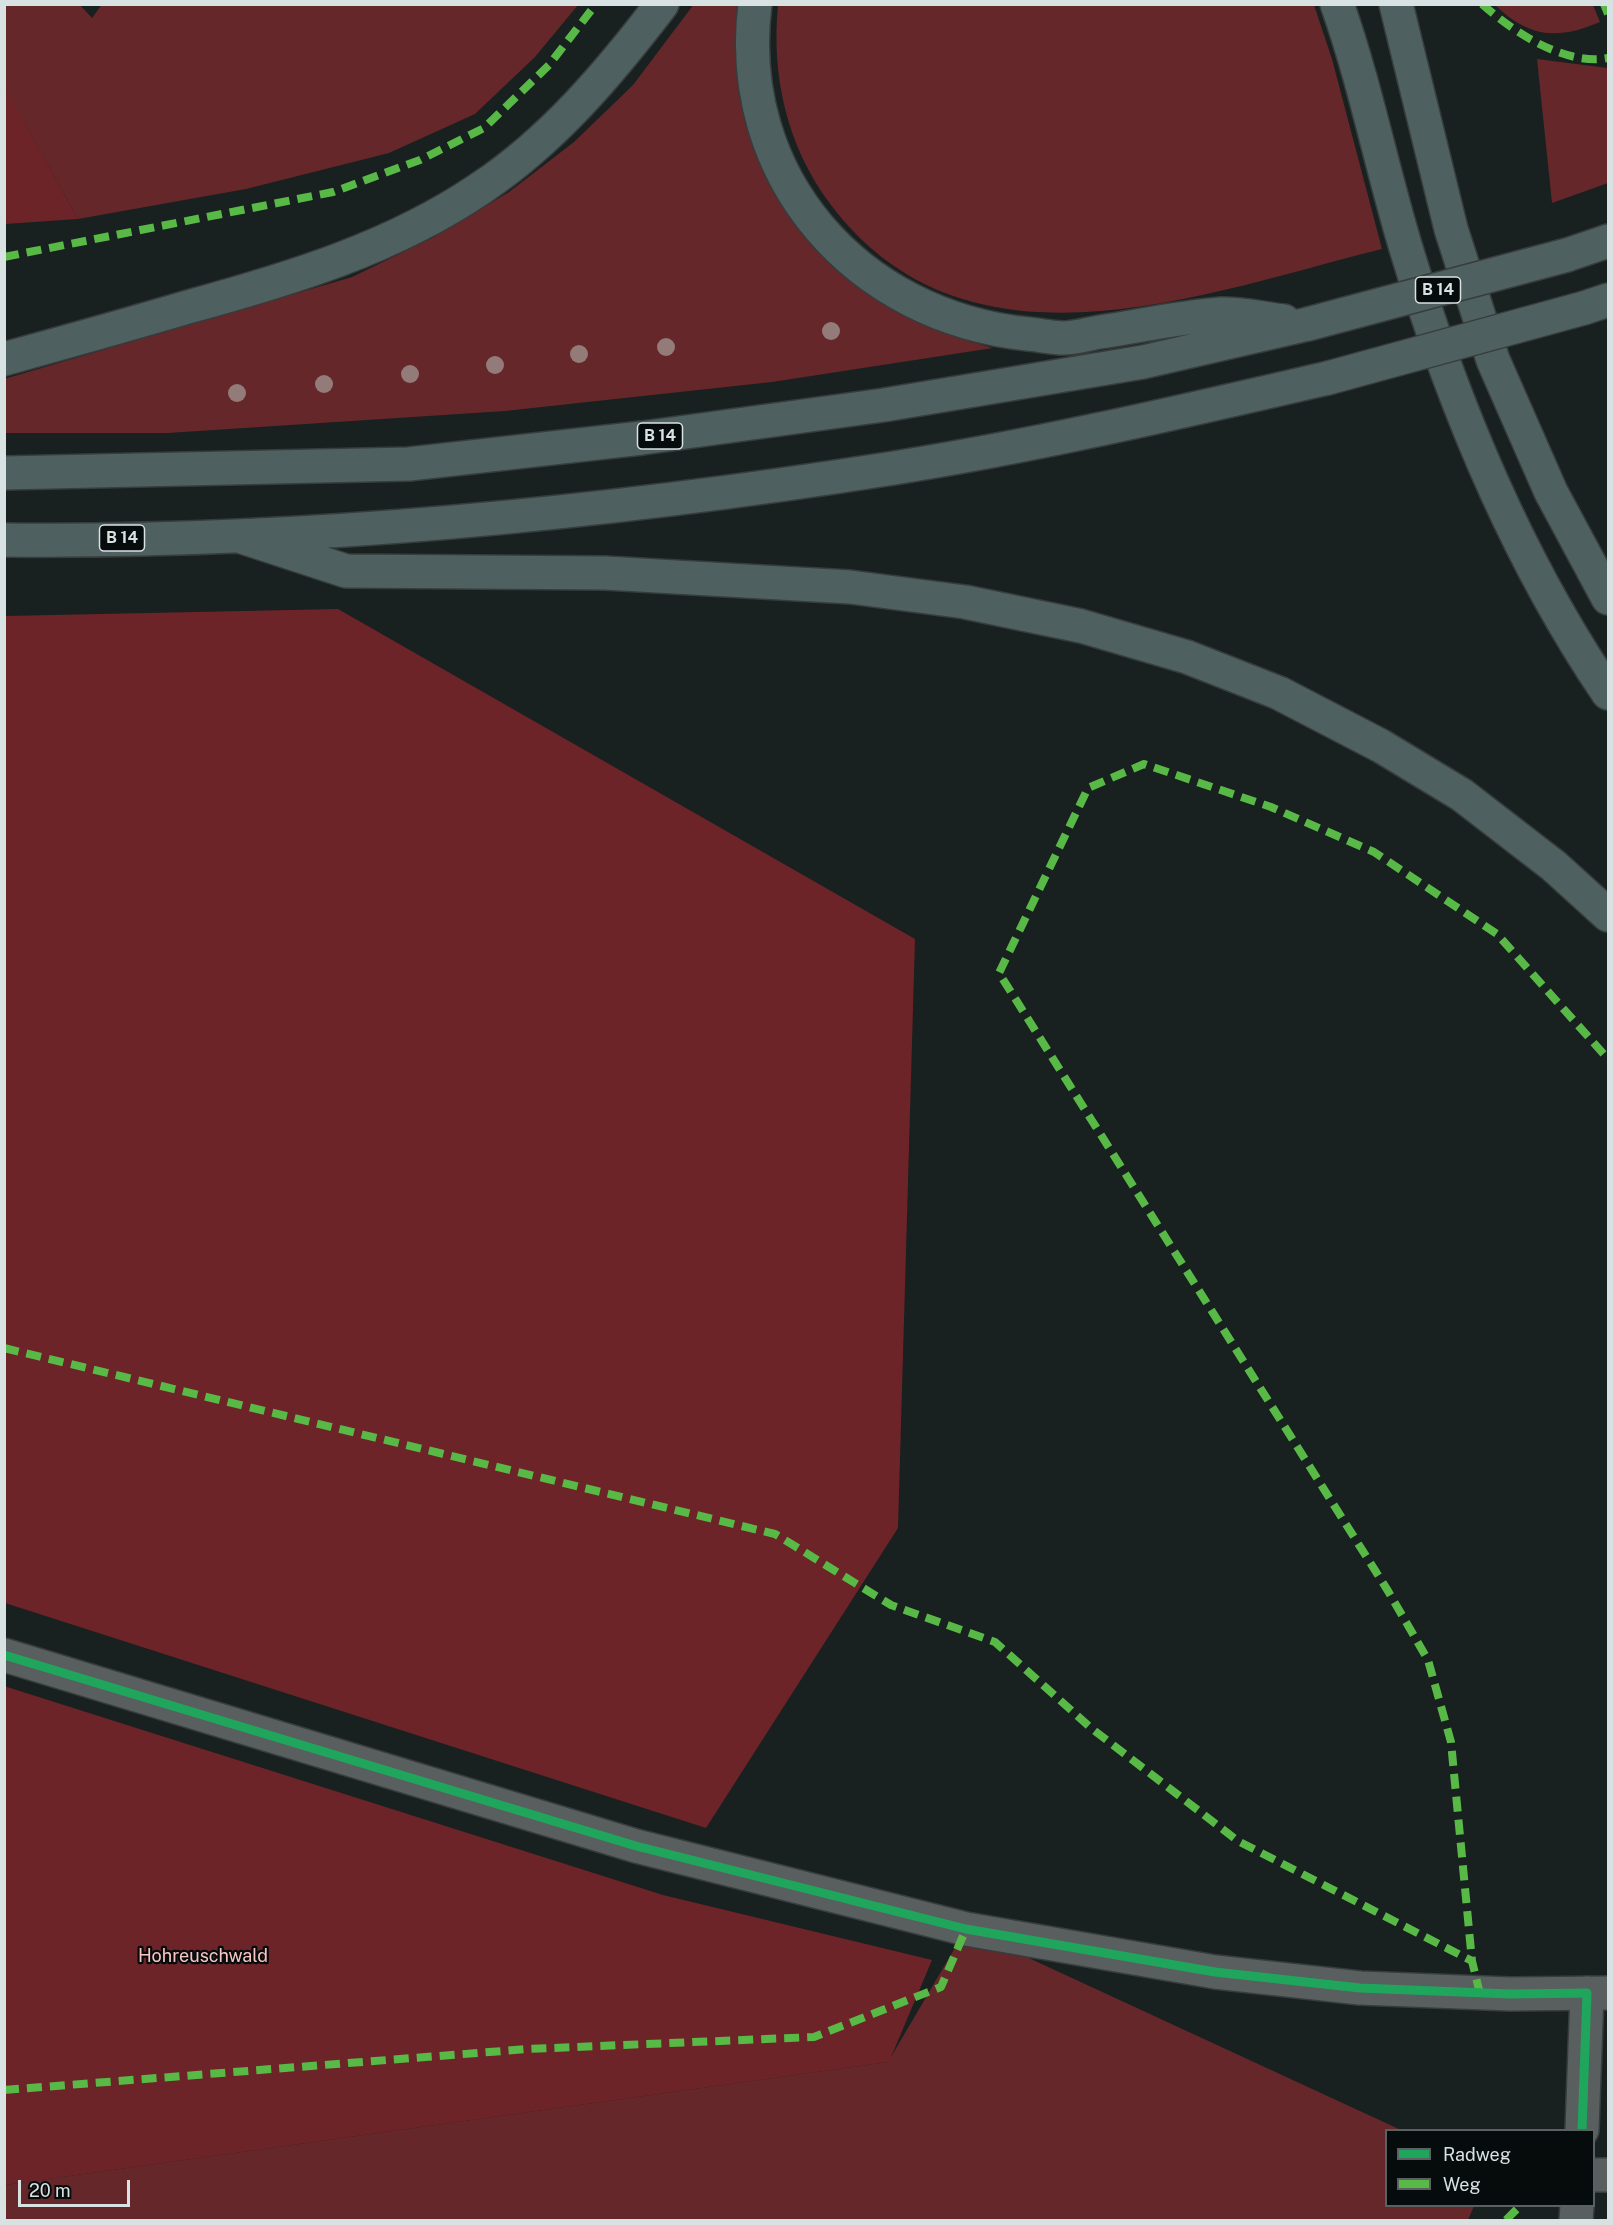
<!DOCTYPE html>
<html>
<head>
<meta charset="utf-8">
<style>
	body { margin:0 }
	#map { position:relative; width:1613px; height:2225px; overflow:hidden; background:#182020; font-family:"Public Sans",sans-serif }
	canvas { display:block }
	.frame { position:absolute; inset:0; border:6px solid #d9e2e2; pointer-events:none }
	.legend { position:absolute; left:1385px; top:2129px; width:210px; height:78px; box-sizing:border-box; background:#060b0c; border:2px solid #5a6162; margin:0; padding:8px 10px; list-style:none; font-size:18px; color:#d9e2e2 }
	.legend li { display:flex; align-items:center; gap:12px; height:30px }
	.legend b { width:30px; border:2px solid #5a6162 }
	.scale { position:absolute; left:18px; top:2180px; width:112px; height:27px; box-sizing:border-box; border:3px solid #d9e2e2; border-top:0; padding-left:8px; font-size:18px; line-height:21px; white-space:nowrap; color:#d9e2e2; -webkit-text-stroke:4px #060b0c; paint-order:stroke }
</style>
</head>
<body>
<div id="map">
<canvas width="1613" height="2225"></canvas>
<div class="frame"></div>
<ul class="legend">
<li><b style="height:8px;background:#20a55d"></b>Radweg</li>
<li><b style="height:8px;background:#58b947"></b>Weg</li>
</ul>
<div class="scale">20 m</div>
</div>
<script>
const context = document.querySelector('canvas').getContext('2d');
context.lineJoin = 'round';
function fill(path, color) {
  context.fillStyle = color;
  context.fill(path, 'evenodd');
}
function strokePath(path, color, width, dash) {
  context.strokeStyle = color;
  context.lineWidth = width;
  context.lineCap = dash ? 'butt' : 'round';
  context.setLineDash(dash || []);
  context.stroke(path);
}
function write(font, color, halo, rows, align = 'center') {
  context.font = font + ' "Public Sans",sans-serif';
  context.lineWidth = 4.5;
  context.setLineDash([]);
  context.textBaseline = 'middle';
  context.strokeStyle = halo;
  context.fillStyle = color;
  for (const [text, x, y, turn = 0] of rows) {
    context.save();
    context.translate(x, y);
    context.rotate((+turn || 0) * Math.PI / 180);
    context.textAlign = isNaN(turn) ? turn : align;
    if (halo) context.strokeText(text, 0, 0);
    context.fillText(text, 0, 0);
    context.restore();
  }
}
const green = new Path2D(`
	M102,4L578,5L535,57L475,114L389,153L246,189L78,219L5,88L4,5H80L92,18Z
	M694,4L741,5C739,21 737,38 737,55C739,183 827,289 945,333C961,339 977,343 993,348L772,382L505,411L168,433H5L4,379L352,277L432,238L509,192L574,142L633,85Z
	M778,5H1314L1332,59L1382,249C1201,294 968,386 831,205C787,147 771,76 778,5Z
	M1495,5H1593L1600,22C1558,40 1529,38 1495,5Z
	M1537,59L1608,68V183L1552,203Z
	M966,1929L1401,2130H1386V2206H1474L1468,2220H5L4,2185L888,2062Z`);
const forest = new Path2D(`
	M5,87L78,219L5,224Z
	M338,609L915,939L898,1528L706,1828L5,1603V616Z
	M4,1686L663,1895L932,1960L889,2062L5,2185Z`);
const minor = new Path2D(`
	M1582,2130L1587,1993
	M1594,2175H1608
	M1576,2220L1577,2206`);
const tertiary = new Path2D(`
	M4,1655L636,1846L966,1929L1215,1972L1360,1988L1510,1994L1608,1993`);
const trunk = new Path2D(`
	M755,4C733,178 858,317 1028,334C1040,335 1052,338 1064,338C1076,338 1088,334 1100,332C1140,326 1181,317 1221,314C1241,313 1264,319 1284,321
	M1337,4C1365,83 1381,165 1405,245C1452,402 1515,556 1608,693
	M1396,4L1451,229L1493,360L1551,492L1608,598
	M1567,255L1608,241
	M1584,308L1608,300
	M4,359C66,342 127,325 188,307C290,279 393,248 481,188C553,140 610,72 662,4
	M4,473L409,464L642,438L884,405L1143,362L1308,324
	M239,536L346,571L605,573L850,587L965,602L1081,626L1187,657L1279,693L1381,746L1462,795L1554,866L1608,915
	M4,540C302,543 600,514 894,468C1040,445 1184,411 1328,378`);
const trunkBridge = new Path2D(`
	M1308,324L1567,255
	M1328,378L1584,308`);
const quiet = new Path2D(`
	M1482,4C1513,32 1565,66 1608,58
	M1604,4L1608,14
	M4,257L333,192L420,160L484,128L549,65L596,4
	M4,1348L775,1534L891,1605L995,1642L1091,1728L1238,1841L1472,1961
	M1480,1994L1472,1961L1451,1742L1428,1660L1388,1591L999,973L1088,788L1144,764L1271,807L1374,852L1497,934L1608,1059
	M4,2090L528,2049L814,2037L941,1987L966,1929
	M1506,2220L1520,2206`);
const cycleway = new Path2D(`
	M4,1655L636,1846L966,1929L1215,1972L1360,1988L1510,1994L1587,1993L1582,2130`);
const trees = [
	[831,331],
	[666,347],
	[579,354],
	[495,365],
	[410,374],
	[324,384],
	[237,393]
];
const shields = [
	[1438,290,45],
	[660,436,45],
	[122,538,45]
];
const shieldNames = [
	["B 14",1438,290],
	["B 14",660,436],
	["B 14",122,538]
];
const parkNames = [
	["Hohreuschwald",203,1956]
];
fill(green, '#652729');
fill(forest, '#6c2428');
strokePath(minor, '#373c3c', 36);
strokePath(tertiary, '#373c3c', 36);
strokePath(trunk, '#373c3c', 36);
strokePath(minor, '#595e5e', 33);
strokePath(tertiary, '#595e5e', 33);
strokePath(trunk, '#4f6060', 33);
strokePath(trunkBridge, '#373c3c', 36, []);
strokePath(trunkBridge, '#4f6060', 33);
strokePath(quiet, '#58b947', 8, [15, 8]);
strokePath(cycleway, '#20a55d', 9);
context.fillStyle = '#937b79';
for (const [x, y] of trees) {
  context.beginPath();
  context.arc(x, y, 9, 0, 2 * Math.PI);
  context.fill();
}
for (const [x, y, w] of shields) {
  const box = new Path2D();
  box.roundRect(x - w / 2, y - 13, w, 26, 4.5);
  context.fillStyle = '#060b0c';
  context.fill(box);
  strokePath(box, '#d9e2e2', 1.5);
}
write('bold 16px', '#d9e2e2', null, shieldNames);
write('18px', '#f8c5c2', '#060b0c', parkNames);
</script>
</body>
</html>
